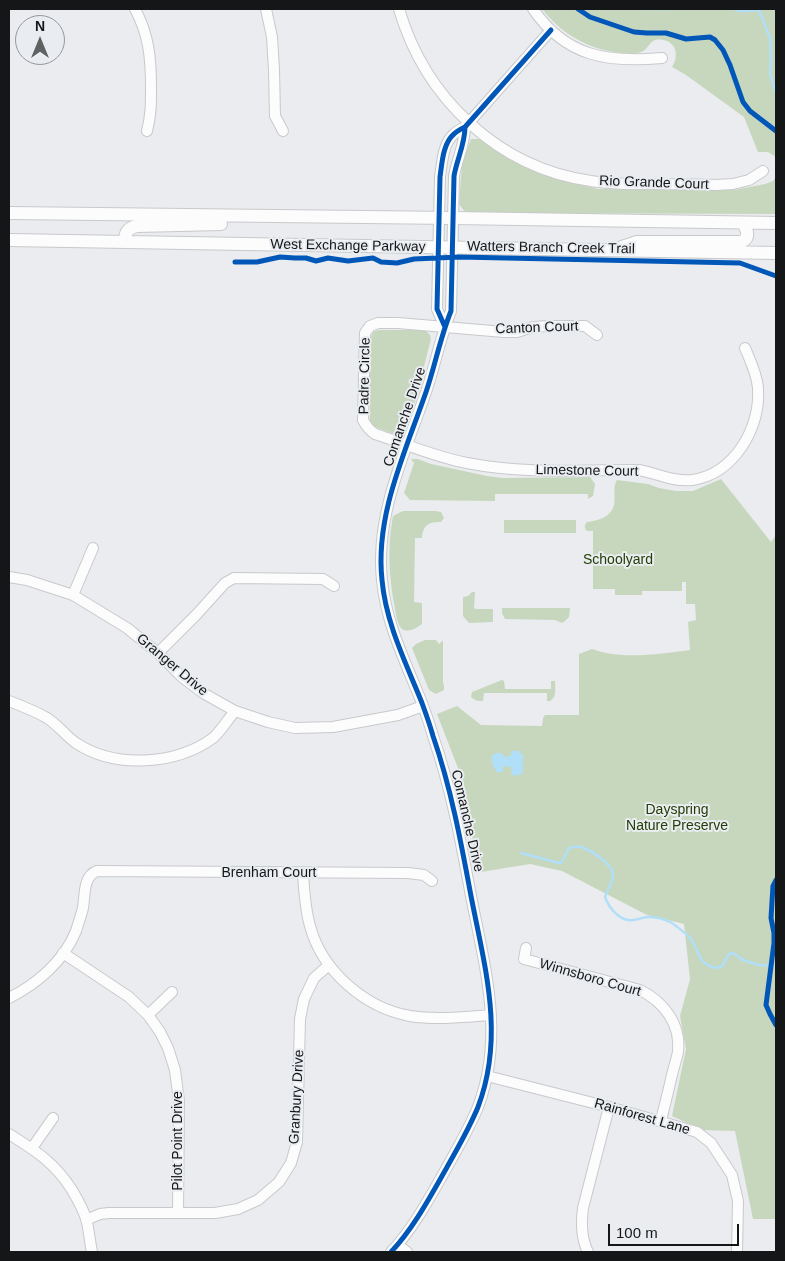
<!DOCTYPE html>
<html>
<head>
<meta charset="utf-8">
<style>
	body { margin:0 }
	#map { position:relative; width:785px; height:1261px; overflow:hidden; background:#eaecef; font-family:Arial,sans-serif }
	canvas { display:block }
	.frame { position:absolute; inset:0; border:10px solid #151617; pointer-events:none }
	.north { position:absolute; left:15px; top:15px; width:50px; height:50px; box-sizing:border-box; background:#e9ecf0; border:1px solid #949699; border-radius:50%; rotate:0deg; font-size:14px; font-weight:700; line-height:20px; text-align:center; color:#151617 }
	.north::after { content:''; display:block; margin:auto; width:18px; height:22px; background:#606163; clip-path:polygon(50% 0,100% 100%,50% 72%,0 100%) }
	.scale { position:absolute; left:608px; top:1224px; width:131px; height:22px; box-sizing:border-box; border:2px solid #151617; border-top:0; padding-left:6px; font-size:15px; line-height:18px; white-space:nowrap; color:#151617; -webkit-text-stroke:4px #e9ecf0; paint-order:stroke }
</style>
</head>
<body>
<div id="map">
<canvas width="785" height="1261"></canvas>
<div class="frame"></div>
<div class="north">N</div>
<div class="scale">100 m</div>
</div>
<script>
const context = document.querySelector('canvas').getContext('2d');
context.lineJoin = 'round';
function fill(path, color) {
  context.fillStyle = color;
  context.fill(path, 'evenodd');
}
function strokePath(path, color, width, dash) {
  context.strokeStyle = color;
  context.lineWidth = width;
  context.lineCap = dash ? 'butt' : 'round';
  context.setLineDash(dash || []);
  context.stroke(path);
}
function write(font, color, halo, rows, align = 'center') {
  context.font = font + ' Arial,sans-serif';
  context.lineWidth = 4;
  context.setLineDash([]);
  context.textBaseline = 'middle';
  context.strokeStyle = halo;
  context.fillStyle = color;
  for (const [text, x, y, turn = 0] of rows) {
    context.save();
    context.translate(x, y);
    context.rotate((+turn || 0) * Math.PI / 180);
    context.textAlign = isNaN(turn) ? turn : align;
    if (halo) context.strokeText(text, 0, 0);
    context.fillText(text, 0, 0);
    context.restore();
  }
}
const green = new Path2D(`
	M542,9H776V157L768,152H758L744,117L686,75L672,67C679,57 677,42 663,40C649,37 650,49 641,52C632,55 622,53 614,52C584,47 560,32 542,9Z
	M471,139H479L500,153L526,167L557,179L598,189L734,190L765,184L773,181L776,177V214L470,213L464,211L459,204L462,163Z
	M378,330H425L430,335L431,339L415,402L404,431L397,435L372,426L370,421V340L373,332Z
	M411,459H418L431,464L487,476L503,478L590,477L595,484L593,496L588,499V494H495V501L410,500L404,493L414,463Z
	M721,479L771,542L776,535V1219H753L735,1131L702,1130L672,1116L686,1049L680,1016L690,979L684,924L647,915L562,871L530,864L481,872L466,813L458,768L437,714L457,706L481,725L542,726L543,718L545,715H579V654L592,649C622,660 659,654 690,650L688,622L696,620L695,604H686V582H682V591H642V595H615V589H593V531H587C584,528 584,525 587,522C598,521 611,517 614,505C616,496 612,488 617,480L648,484L659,488L676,491H693Z
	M403,511H435L441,512L444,518L441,522C428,522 423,525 422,538H415L414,602L422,603V624C417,628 407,634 401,628C397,623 396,615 395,609C389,578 387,547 393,516Z
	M504,520H576V533H504Z
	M472,592H475L474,608L476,609H493V622L469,623L463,616V597L468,596Z
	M502,608H570L569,617L565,621L562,623L555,620L505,619L502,613Z
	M425,640H436L439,644L442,641H443V682L444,686V690L436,694L429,690L412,648L416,644Z
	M502,680L504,681L505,689H551V681H555C555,689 557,697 550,701H547V693H484L483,701C478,701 475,701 471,697L472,692Z`);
const water = new Path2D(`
	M511,751H520V754H523V771L522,774L514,776L512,774L511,767L503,766V772H496V769H494C493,761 486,753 501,753L505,757H507L511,755Z`);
const stream = new Path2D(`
	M645,9H674
	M733,9L742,11L759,10L770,38L771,57L770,73L776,94
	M521,853L559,863L562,862L569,848C573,847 577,846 581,847C591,850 613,864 613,875C613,883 607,890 605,897C609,908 620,922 633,920C638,920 642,917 648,917C655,917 664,919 670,922C674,924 689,936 691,939C700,953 698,965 717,968L722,966L729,954L733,953L743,960L759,965L776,966`);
const minor = new Path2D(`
	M135,9C149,35 151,58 151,88C151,103 151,116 147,131
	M266,9L272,37L274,70L275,116L283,131
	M399,9C425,98 498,168 591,181C609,184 626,184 644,184C668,184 692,184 716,185L733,184L749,180L763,171
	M533,9C566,57 608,63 662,58
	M445,327L437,309L440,177C442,163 443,143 454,134C457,131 461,129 465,127L551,30
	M597,335L585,326H548L533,327L517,332H504L398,323H378L370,326L365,333L363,420C366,426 369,430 375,434C406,444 435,457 467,463C522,474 582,470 639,470C656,473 673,482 692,480C734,474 761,428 758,388C757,374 750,360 745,348
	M9,577L27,580L73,595L127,628L158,653L182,677L203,693L235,711L268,722L295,728L333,727L398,715L423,706
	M73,595L93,548
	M158,653L197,614L225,583L234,578L323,579L334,586
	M9,701C22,706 35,711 47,718C58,725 66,736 76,743C115,769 176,765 213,738C221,731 228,719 235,711
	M303,873C304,891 305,908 310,926C322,971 365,1008 410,1016C436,1020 465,1017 491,1015
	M526,948L524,959L640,990C664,1002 681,1024 678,1052C676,1061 673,1070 671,1079C668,1093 664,1107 661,1121
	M63,953L129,997L148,1015L160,1032L168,1048L175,1070L179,1101L178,1213
	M9,998C37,984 64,961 76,931C78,924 81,916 83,908C85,896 83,876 97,871L408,873L424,875L432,881
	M148,1015L172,992
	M487,1076L609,1107L697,1132L711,1143L732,1175L738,1201L737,1252
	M9,1134C36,1151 55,1163 72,1190C78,1200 84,1210 87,1222C89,1232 90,1242 92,1252
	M32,1148L53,1118
	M86,1220L100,1214L109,1213H215L238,1209L258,1200L279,1182L291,1163L297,1142L300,1019L304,999L314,978L329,965
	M398,1245L407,1252
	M391,1252C413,1229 430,1197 446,1169C457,1149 469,1129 478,1107C505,1036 485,968 471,896C461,842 451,788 433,736C430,725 426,714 422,703C406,663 386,624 382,580C375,515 405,453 426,392C435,366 440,338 451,311L454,176C457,159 465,144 465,127
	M588,1252C581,1238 581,1223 583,1208L609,1107`);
const major = new Path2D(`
	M9,213L453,218L776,223
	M9,240L776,253
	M125,242C125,233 127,228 137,226L221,224
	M622,247L637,242H741C751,238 747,230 743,223`);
const cycleway = new Path2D(`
	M578,9L590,17L634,32L647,33H666L686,39L710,37L715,40L723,50L730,65L743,102L750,111L776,131
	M235,262H257L280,257L295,258H306L316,261L328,258L348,261L373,258L381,262L397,263L414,259L459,257L740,263L776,276
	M445,327L437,309L440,177C442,163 443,143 454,134C457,131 461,129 465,127L551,30
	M776,880L773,886L771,918L774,933V943L766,1005L770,1014L776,1025
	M391,1252C413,1229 430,1197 446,1169C457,1149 469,1129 478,1107C505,1036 485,968 471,896C461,842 451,788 433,736C430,725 426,714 422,703C406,663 386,624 382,580C375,515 405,453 426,392C435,366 440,338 451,311L454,176C457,159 465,144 465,127`);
const streetNames = [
	["Rio Grande Court",654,183,2],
	["West Exchange Parkway",348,246,1],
	["Watters Branch Creek Trail",551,248,1],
	["Canton Court",537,328,-2],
	["Padre Circle",365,376,-89],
	["Comanche Drive",405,417,-71],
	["Limestone Court",587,471,1],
	["Granger Drive",172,665,40],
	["Comanche Drive",467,821,77],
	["Brenham Court",269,873],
	["Winnsboro Court",590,978,16],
	["Granbury Drive",297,1097,-87],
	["Rainforest Lane",642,1117,16],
	["Pilot Point Drive",178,1141,-90]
];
const parkNames = [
	["Schoolyard",618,560],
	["Dayspring",677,810],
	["Nature Preserve",677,826]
];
fill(green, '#c7d7be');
fill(water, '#b1dff7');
strokePath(stream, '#b1dff7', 2.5);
strokePath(minor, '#c8c9cb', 12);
strokePath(major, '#c8c9cb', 14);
strokePath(minor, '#fcfcfd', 10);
strokePath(major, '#fcfcfd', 12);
strokePath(cycleway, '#0057b8', 5);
write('14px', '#151617', '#e9ecf0', streetNames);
write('14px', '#233e04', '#e9ecf0', parkNames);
</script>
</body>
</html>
